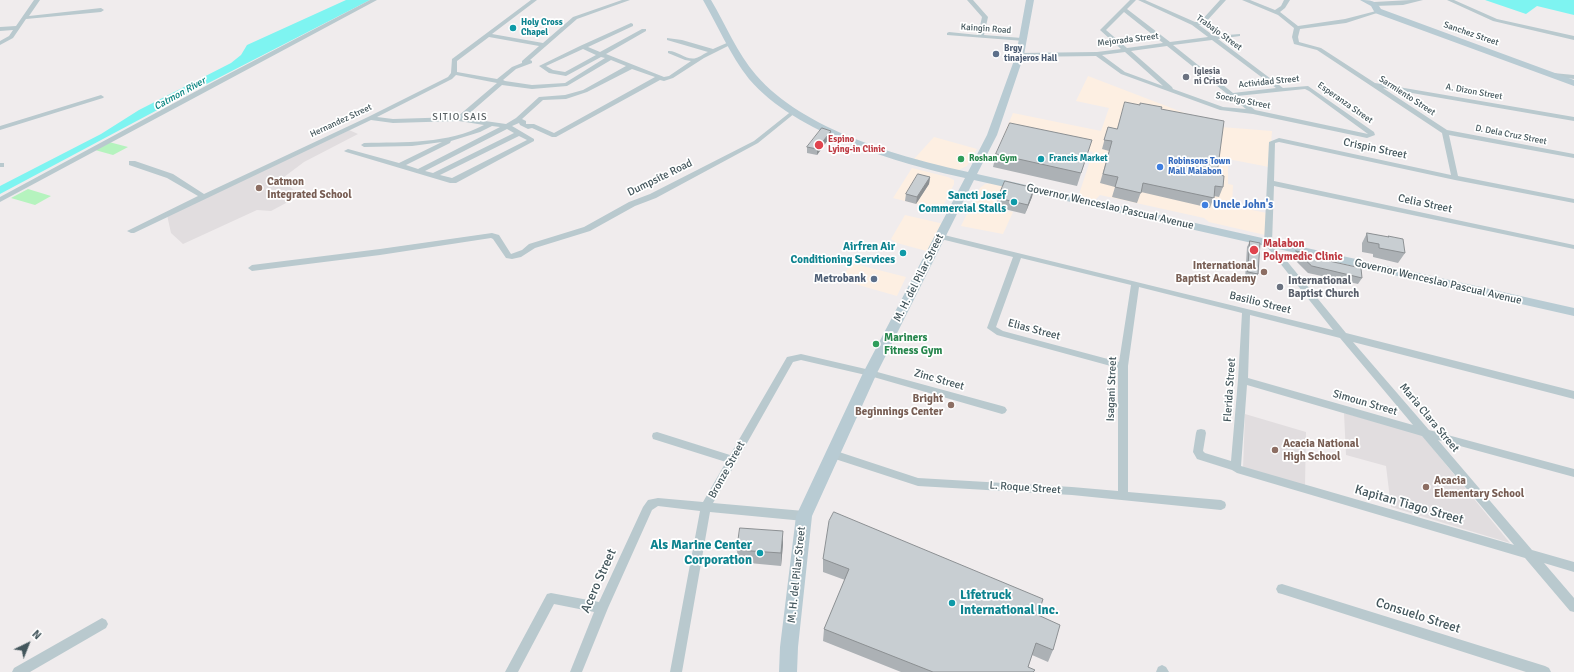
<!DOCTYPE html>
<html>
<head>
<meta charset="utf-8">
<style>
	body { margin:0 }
	#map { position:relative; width:1574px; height:672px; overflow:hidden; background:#f0eced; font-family:Signika,sans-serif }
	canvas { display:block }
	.north { position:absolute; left:8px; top:624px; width:40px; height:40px; -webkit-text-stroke:3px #fff; paint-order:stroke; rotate:43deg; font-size:11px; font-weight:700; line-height:16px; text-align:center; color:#43565c }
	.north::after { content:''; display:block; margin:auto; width:14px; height:18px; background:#43565c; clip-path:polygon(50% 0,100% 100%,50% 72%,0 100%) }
</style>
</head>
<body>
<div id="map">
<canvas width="1574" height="672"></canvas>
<div class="north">N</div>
</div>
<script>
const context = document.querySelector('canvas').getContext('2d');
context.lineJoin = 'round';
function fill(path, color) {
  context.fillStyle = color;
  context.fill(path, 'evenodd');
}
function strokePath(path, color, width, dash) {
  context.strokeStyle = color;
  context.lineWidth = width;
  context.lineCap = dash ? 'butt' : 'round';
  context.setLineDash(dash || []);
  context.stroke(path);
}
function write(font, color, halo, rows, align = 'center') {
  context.font = font + ' Signika,sans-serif';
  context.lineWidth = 3.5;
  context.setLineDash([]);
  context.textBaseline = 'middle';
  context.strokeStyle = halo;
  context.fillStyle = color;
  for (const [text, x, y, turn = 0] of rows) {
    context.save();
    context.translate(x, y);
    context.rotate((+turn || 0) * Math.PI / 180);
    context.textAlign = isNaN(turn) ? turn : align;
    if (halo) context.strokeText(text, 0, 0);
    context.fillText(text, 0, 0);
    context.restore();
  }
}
const commercial = new Path2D(`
	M1088,76L1221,127L1272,131L1269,167L1228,159V184L1233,185L1232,206L1267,213L1265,235L1209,222L1204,218L1100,195L1095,200L1078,197L1093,152L1004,134L1013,113L1101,131L1109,108L1076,101Z
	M934,137L977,149L967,166L956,171L914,159Z
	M912,168L948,177L954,180V184L941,210L893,198Z
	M992,183L1004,186L995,208L1013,212L1003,234L961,226L980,188L985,184Z
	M905,215L944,224L930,252L897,243L891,239Z
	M851,263L906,277L897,296L841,280Z`);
const education = new Path2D(`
	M349,130L358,134L304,162L280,180L301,195L271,211L257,210L183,244L171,233L167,215Z
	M1344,413L1421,434L1510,543L1391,507L1386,466L1346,455Z
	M1245,414L1306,432L1305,486L1243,469Z`);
const green = new Path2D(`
	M109,142L128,147L113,155L95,150Z
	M28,189L51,196L35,205L11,198Z`);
const water = new Path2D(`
	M346,0H370L191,92L0,194V186L101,134L139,110L231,63L241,55L247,45Z
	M1485,0H1574V15L1537,6L1526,14Z`);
const street = new Path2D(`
	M34,0H40L29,16L101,8L104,10L101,12L26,19L13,38L0,45V41L9,36L13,30L0,31V27L16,26Z
	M370,0H377L0,202V197L215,81Z
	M531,0H537L492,34L543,43L573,17L622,0H630L577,19L530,60L532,61V63L516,69L503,80L505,81L532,85L565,83L605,58L601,57L566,76L549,73L539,66L580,46L631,23L633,24V26L588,47L600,52L642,29H646V31L606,54L664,77L669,76L691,61L685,60L668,53V51C677,50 687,61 696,58C700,57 705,53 708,52L667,40V38L682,40L713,49L729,42L734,43L704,58L673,78L664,81L660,80L556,137H552L532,128L528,129L520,125L519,123L512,126L534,139V141L456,183H450L346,152L344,151L348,149L399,163L442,142L412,146L364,147L361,145L364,143C404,142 448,144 484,125L459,121L393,123L371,120L134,233H131L127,231L198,196L167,178L129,165V161H135L173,174L204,194L368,117L448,77L451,73L452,59ZM489,37L539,46L522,61V63L512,67L497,79L457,72V61ZM583,49L596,55L565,72L553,70L546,66ZM611,60L626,66L583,90L565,95L539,97L516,118L506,124L464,118L502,85L532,89L567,86ZM632,69L655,77L554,133L534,124H526V121L522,119L543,100L566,99L587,92ZM456,75L497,83L457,117L393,119L377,117L452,79ZM492,126L500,127L418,169L406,165L450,143L451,141L480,132ZM507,129L514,133L433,173L425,171ZM519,136L527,140L452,178L440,175Z
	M967,0H973L988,17L984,35L1022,38L1024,39V41L947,35V33L949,32L978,35L982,17Z
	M1130,0H1136L1127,9L1170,42L1208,37L1192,25L1138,0H1145L1195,22H1200L1220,0H1226L1204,24L1199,25L1214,36L1240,34V36L1218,39L1283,88L1308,86L1374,132L1375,135L1367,138L1253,114L1220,110L1121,74L1096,56L1020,57L1017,55L1020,53L1097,52L1121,49L1100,30ZM1124,12L1163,43L1127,48L1106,30ZM1212,40L1276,88L1233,93L1173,45ZM1167,46L1246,109L1223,107L1173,89L1172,87L1131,51ZM1125,52L1163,86L1125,72L1102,55ZM1305,89L1309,91L1368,134L1255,110L1237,96Z
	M1242,0H1250L1275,10L1281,6L1284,0H1290L1285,8L1280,12L1298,26L1345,19L1380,10V12L1346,23L1300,29L1298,37L1299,42L1321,48L1375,83L1574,117V121L1383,88L1447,130L1574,154V158L1449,135L1458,176L1574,199V203L1455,180L1279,142L1275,143L1274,181L1574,245V249L1274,186L1272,243L1346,333L1574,391V399L1353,342L1429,430L1574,469V477L1438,440L1532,550L1574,562V572L1544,563L1574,598V612L1570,611L1525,558L1237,473L1232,470L1197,459L1193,452L1196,433L1197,430L1201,429L1205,430L1206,433L1203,451L1205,453L1231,461L1238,380L1242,313L1139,287L1128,366V492L1221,500L1225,502L1226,505L1225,508L1221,510L1072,495L918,486L829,457L828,454L829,451L833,450L918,478L1072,487L1118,491V368L997,335L987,328L1013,257L937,238L936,236L940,234L1333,330L1264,243L1269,142L1279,138L1451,175L1442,133L1317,50L1294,44L1292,37L1294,28L1278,15ZM1021,258L1131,285L1119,362L1003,331L996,327ZM1250,315L1340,338L1413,425L1248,378ZM1247,385L1422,436L1514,545L1241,466Z
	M1411,0H1423L1403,5L1374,6L1371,4L1374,2Z
	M1447,0H1454L1497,19L1574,36V40L1493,21Z
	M1553,73L1574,75V79L1551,76L1550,75Z
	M101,95L104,97L103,98L0,130V126Z
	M793,110L796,112L795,113L758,143L656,198L635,206L590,231L535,248L521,257L512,259L506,258L493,239L491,238L380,255L252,271L248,268L252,265L380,249L492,233L499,235L511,254L522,250L529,244L584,227L629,202L650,194L754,141Z
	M0,163H4V167H0Z
	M801,354L870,370L1002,406L1005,407L1007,410L1005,413L1002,414L870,376L801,360L793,362L713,503L804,511L808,513L809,516L808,519L804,521L710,512L682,672H670L700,511L658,506L652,510L608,608L582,672H570L594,612L554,604L518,672H505L547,594L551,593L599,602L643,507L648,500L658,498L703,502L726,462L653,439L652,436L653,433L657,432L730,455L787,357Z
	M1282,584L1545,666L1549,668L1551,672H1526L1282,594L1278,593L1276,589L1278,585Z
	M102,618L106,620L108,624L106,628L30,672H12L14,668Z
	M1162,665L1166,667L1169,672H1156L1158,667Z`);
const secondary = new Path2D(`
	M703,0H711C726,25 737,53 756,75C803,130 900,157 968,172L987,135L1016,55L1026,0H1034L1024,55L997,135L977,174L1574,308V316L974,180L877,373L812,516L798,647L797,672H779L780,647L796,516L863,373L965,178C897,163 796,134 749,79C730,55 718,26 703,0Z
	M1360,0C1370,0 1376,0 1381,9L1574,80V86L1375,13L1371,6Z`);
const wall = new Path2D(`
	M1161,109L1217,174L1223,187L1219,197L1214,196L1210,208L1141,192L1137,203L1112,197L1115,187L1100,183L1109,151L1102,149L1108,127L1117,129Z
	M830,137L817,155L807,153V147Z
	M1088,152L1077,186L993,167L996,154Z
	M930,177L929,184L916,204L905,201L906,194Z
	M1034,188L1032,197L1025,214L996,207L998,198Z
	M1367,233L1388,237V236L1405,253L1398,263L1373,257V254L1362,252V243Z
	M1250,241L1258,274L1255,281L1245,279L1247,247Z
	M1296,251L1329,261L1362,278L1358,284L1308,273L1293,258Z
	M783,544L781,566L738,562L737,550Z
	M823,559L1038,615L1053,650L1048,662L1032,655L1028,667L1035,672H901L823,641L824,629L845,580L823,572Z`);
const shadedWall = new Path2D(`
	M831,131L830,137L817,155V149Z
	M930,177L929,184L916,204L917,197Z
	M1034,188L1032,197L1025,214L1028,205Z
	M783,531V544L781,566V553Z`);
const building = new Path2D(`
	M1125,102L1140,105V103L1162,107L1161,109L1224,121L1217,174L1224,176L1223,187L1215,186L1214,198L1143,183L1141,193L1115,187L1118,177L1103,174L1112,141L1104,140L1108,127L1117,129Z
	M1010,123L1092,140L1081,173L996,154Z
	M822,128L831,131L817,149L807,147Z
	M918,174L930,177L917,197L906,194Z
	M1005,181L1034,188L1028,205L998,198Z
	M1367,233L1389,237L1388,236L1403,239L1405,253L1379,248V244L1368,242Z
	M1250,241L1260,243L1258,274L1248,272Z
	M1296,251L1329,259V261L1361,268L1362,278L1312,266Z
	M834,512L1043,599L1038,615L1060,625L1053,650L1036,643L1028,667L1035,670L1033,672H933L824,629L849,569L823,559L829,521Z
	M740,528L783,531L781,553L737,550Z`);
const markers = [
	[513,28,4,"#0f9aa8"],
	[996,54,4,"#5c6f8a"],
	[1186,77,4,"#6b7280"],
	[819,145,5,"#e0444e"],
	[961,159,4,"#2e9e5b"],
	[1041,159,4,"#0f9aa8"],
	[1160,167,4,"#3f7fe0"],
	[259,188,4,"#8d6e63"],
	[1014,202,4,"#0f9aa8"],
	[1205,205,4,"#3f7fe0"],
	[1254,250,5,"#e0444e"],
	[903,253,4,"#0f9aa8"],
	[1264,272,4,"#8d6e63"],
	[874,279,4,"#5c6f8a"],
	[1280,287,4,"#6b7280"],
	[876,344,4,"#2e9e5b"],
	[951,405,4,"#8d6e63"],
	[1275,450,4,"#8d6e63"],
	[1426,487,4,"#8d6e63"],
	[760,553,4,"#0f9aa8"],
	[952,603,4,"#0f9aa8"]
];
const farCulturenames = [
	["Holy Cross",521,23],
	["Chapel",521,33],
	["Francis Market",1049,159]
];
const farStreetnames = [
	["Kaingin Road",986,29,4],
	["Trabajo Street",1219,33,36],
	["Sanchez Street",1471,34,19],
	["Mejorada Street",1128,40,-7],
	["Actividad Street",1269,82,-6],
	["A. Dizon Street",1474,92,10],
	["Sarmiento Street",1407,96,33],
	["Soceigo Street",1243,101,11],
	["Esperanza Street",1345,103,35],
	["Hernandez Street",341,121,-25],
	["D. Dela Cruz Street",1511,135,11]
];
const farServicenames = [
	["Brgy",1004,49],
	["tinajeros Hall",1004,59]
];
const farWorshipnames = [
	["Iglesia",1194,72],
	["ni Cristo",1194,82]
];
const farHealthnames = [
	["Espino",828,140],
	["Lying-in Clinic",828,150]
];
const farLeisurenames = [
	["Roshan Gym",969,159]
];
const farShopnames = [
	["Robinsons Town",1168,162],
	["Mall Malabon",1168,172]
];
const farWaternames = [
	["Catmon River",180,94,-29]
];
const farNeighbourhoodnames = [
	["SITIO SAIS",460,117]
];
const streetNames = [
	["Crispin Street",1375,149,12],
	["Dumpsite Road",660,178,-26],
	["Celia Street",1425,204,12],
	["Governor Wenceslao Pascual Avenue",1110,207,13],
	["M. H. del Pilar Street",919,278,-63],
	["Governor Wenceslao Pascual Avenue",1438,282,13],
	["Basilio Street",1260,303,14],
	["Elias Street",1034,330,15],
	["Zinc Street",939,380,16],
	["Isagani Street",1112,389,-88],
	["Flerida Street",1230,390,-86],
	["Simoun Street",1365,403,16],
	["Maria Clara Street",1429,418,50],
	["Bronze Street",727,470,-61],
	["L. Roque Street",1025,488,4],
	["M. H. del Pilar Street",797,575,-84]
];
const educationNames = [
	["Catmon",267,182],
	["Integrated School",267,195],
	["International",1256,266,"right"],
	["Baptist Academy",1256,279,"right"],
	["Bright",943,399,"right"],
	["Beginnings Center",943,412,"right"],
	["Acacia National",1283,444],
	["High School",1283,457],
	["Acacia",1434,481],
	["Elementary School",1434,494]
];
const cultureNames = [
	["Sancti Josef",1006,196],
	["Commercial Stalls",1006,209],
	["Airfren Air",895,247],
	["Conditioning Services",895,260]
];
const shopNames = [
	["Uncle John's",1213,205]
];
const healthNames = [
	["Malabon",1263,244],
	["Polymedic Clinic",1263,257]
];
const serviceNames = [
	["Metrobank",866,279]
];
const worshipNames = [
	["International",1288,281],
	["Baptist Church",1288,294]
];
const leisureNames = [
	["Mariners",884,338],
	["Fitness Gym",884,351]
];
const nearStreetnames = [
	["Kapitan Tiago Street",1409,505,16],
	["Acero Street",599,581,-66],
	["Consuelo Street",1418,616,18]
];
const nearCulturenames = [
	["Als Marine Center",752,546],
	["Corporation",752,561],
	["Lifetruck",960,596,"left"],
	["International Inc.",960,611,"left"]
];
fill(commercial, '#fdefe2');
fill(education, '#e1dddf');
fill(green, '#b5f3be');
fill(water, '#7ef4f1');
fill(street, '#b9c9ce');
fill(secondary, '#b8cbd3');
fill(wall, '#acb1b5');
fill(shadedWall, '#8c9093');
fill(building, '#c8ced2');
strokePath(building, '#8c9093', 1);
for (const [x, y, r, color] of markers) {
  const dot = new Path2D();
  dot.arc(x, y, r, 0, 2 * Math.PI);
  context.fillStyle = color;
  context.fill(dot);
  strokePath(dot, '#fff', 1.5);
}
write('bold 9px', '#0d838f', '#fff', farCulturenames, 'left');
write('9px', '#43565c', '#fff', farStreetnames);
write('bold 9px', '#4e5e75', '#fff', farServicenames, 'left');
write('bold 9px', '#5b616d', '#fff', farWorshipnames, 'left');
write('bold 9px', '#be3a42', '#fff', farHealthnames, 'left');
write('bold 9px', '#27864d', '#fff', farLeisurenames, 'left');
write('bold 9px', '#366cbe', '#fff', farShopnames, 'left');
write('italic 10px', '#05827e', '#fff', farWaternames);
context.letterSpacing = '1px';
write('10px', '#585f62', '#fff', farNeighbourhoodnames);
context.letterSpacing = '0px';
write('11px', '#43565c', '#fff', streetNames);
write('bold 11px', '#785e54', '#fff', educationNames, 'left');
write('bold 11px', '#0d838f', '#fff', cultureNames, 'right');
write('bold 11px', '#366cbe', '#fff', shopNames, 'left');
write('bold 11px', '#be3a42', '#fff', healthNames, 'left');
write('bold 11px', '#4e5e75', '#fff', serviceNames, 'right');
write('bold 11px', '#5b616d', '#fff', worshipNames, 'left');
write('bold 11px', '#27864d', '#fff', leisureNames, 'left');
write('13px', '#43565c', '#fff', nearStreetnames);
write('bold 13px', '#0d838f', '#fff', nearCulturenames, 'right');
</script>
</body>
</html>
